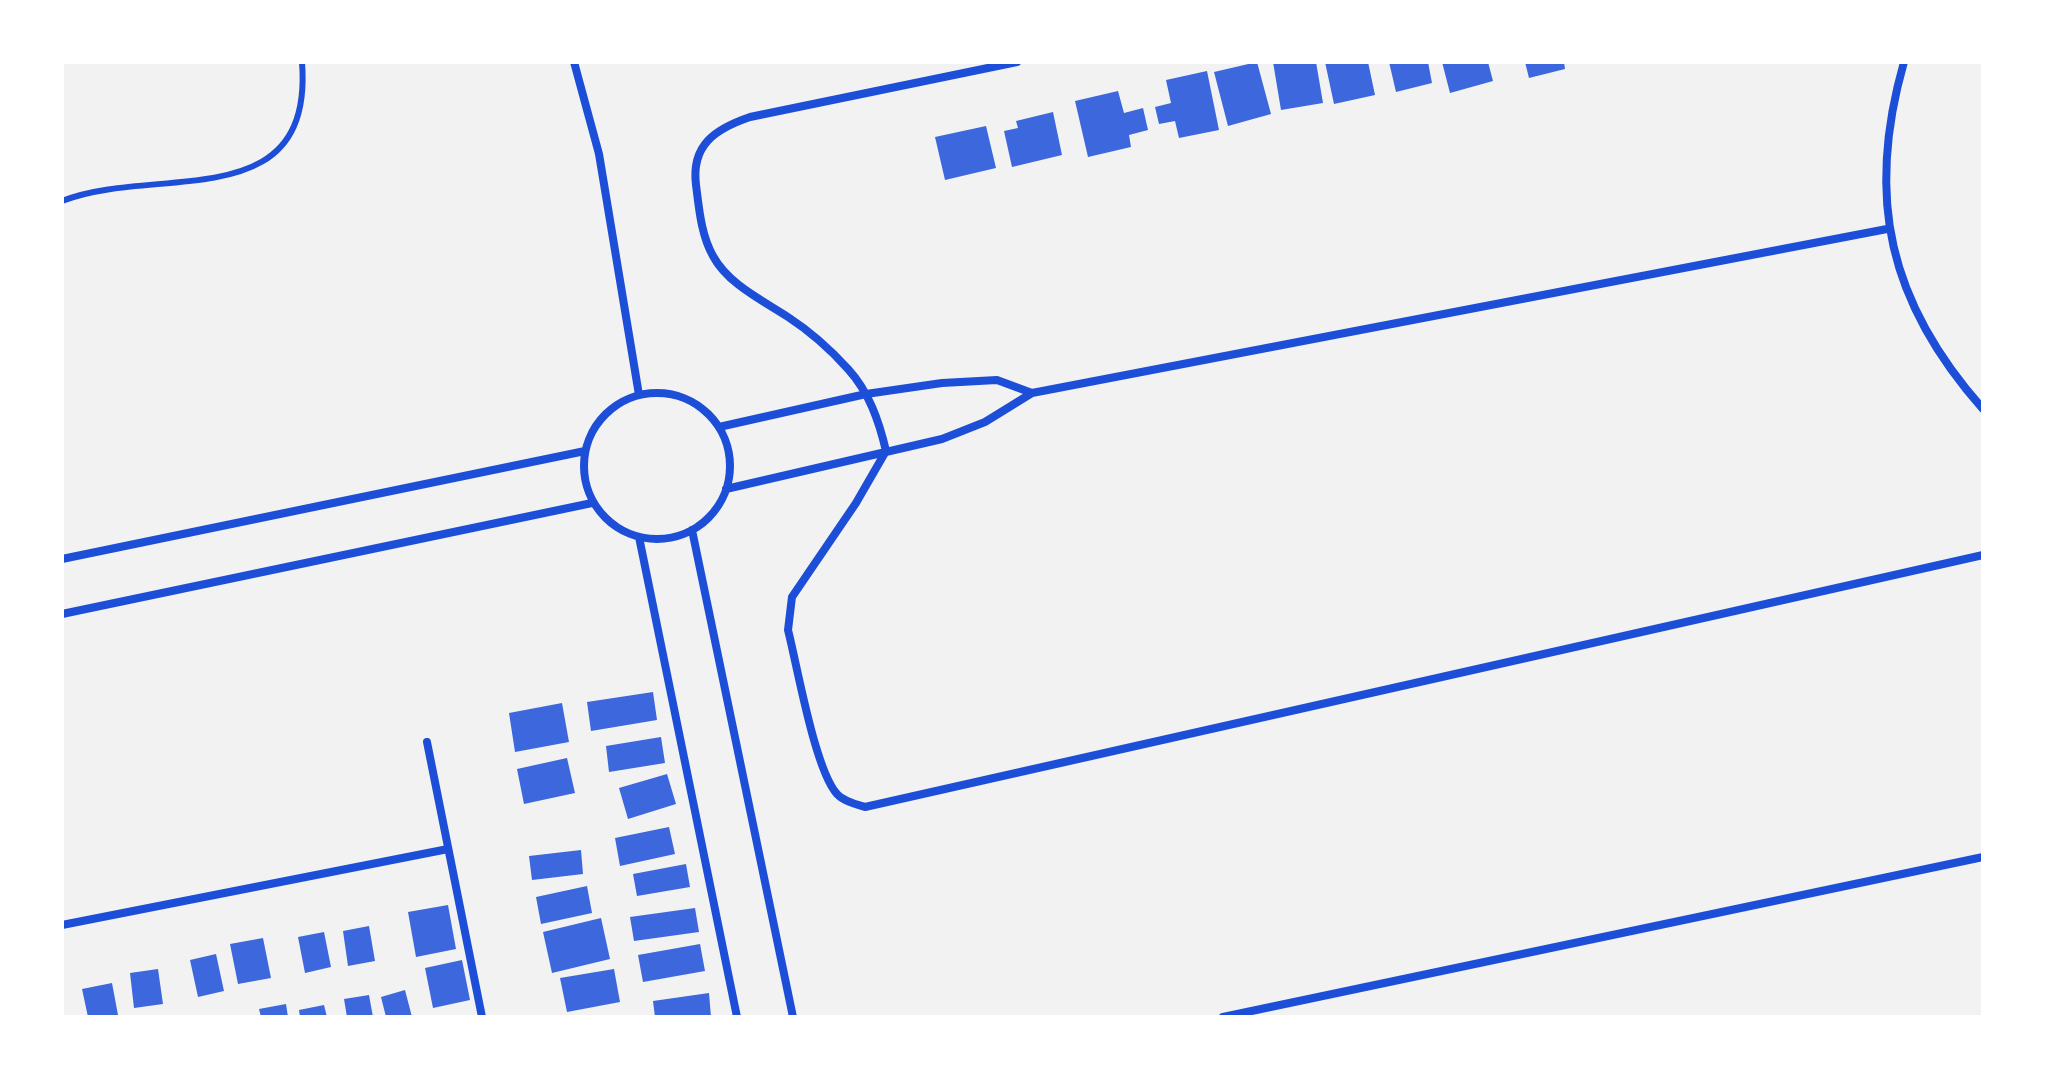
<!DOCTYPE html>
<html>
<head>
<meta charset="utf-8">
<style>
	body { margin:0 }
	#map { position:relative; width:2045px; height:1079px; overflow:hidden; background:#f2f2f2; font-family:Bitter,serif }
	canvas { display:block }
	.frame { position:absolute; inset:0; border:64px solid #fff; pointer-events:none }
</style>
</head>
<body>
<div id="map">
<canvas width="2045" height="1079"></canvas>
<div class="frame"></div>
</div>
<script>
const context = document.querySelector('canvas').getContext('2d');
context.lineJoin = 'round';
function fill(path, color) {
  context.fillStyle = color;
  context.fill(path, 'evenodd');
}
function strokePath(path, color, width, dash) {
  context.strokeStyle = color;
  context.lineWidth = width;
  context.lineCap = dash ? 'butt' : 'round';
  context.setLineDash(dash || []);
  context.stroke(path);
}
const building = new Path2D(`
	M1257,62L1271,114L1228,126L1214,72Z
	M1273,62H1316L1323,103L1281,110Z
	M1325,62H1368L1375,95L1334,104Z
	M1389,62H1428L1432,83L1396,92Z
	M1442,62H1488L1493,81L1450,93Z
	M1525,62H1564L1565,69L1529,78Z
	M1207,71L1219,130L1179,138L1175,121L1159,124L1155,107L1171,103L1166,80Z
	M1118,91L1124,113L1143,108L1148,130L1129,135L1131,147L1088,157L1075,101Z
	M1053,112L1062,155L1012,167L1004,131L1018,128L1016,121Z
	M986,126L996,168L945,180L935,137Z
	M653,692L657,720L591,731L587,702Z
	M562,703L569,742L515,752L509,713Z
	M661,737L665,763L609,772L606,746Z
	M567,758L575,793L524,804L517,769Z
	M667,774L676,804L628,819L619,788Z
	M669,827L675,854L620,866L615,838Z
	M581,850L583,874L532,880L529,856Z
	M686,864L690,887L637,896L633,874Z
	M587,886L592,913L541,924L536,897Z
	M448,905L456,949L416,957L408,912Z
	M695,908L699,932L634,941L630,917Z
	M601,918L610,959L552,973L543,932Z
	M369,926L375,961L348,966L343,931Z
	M324,932L331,967L305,973L298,937Z
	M263,938L271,978L238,984L230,944Z
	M700,944L705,971L643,982L638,955Z
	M216,954L224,991L198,997L190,960Z
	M462,960L470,1000L433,1008L425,968Z
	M158,969L163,1004L134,1008L130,973Z
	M614,969L620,1002L567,1012L560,978Z
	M112,983L118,1015L88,1017L82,989Z
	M405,990L412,1017H386L381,997Z
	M709,993L711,1017H655L653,1001Z
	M369,995L373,1017H347L344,999Z
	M286,1004L288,1017H261L259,1009Z
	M324,1005L327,1017H300L299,1010Z`);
const service = new Path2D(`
	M62,201C156,164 314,218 302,62`);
const minor = new Path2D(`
	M574,62L599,154L639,395
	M1017,62L750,117C715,129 691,145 696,185C699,208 701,235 713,256C728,284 762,300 788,317C811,332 830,349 848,369C869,392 879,421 886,451L856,503L792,597L788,630C797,665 815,770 837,794C843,801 855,804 865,807L1983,555
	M1904,62C1865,198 1889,303 1983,409
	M1032,393L1887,229
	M584 466a73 73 0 1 1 146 0a73 73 0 1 1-146 0Z
	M719,427L866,394L942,383L997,380L1032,393L985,422L942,439L726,489
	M692,530L793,1017
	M639,537L737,1017
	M62,559L585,451
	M62,614L592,503
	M427,742L482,1017
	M62,925L448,849
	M1223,1017L1983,857`);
fill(building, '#3d67dc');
strokePath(service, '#1d4ed8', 6);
strokePath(minor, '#1d4ed8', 8);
</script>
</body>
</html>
